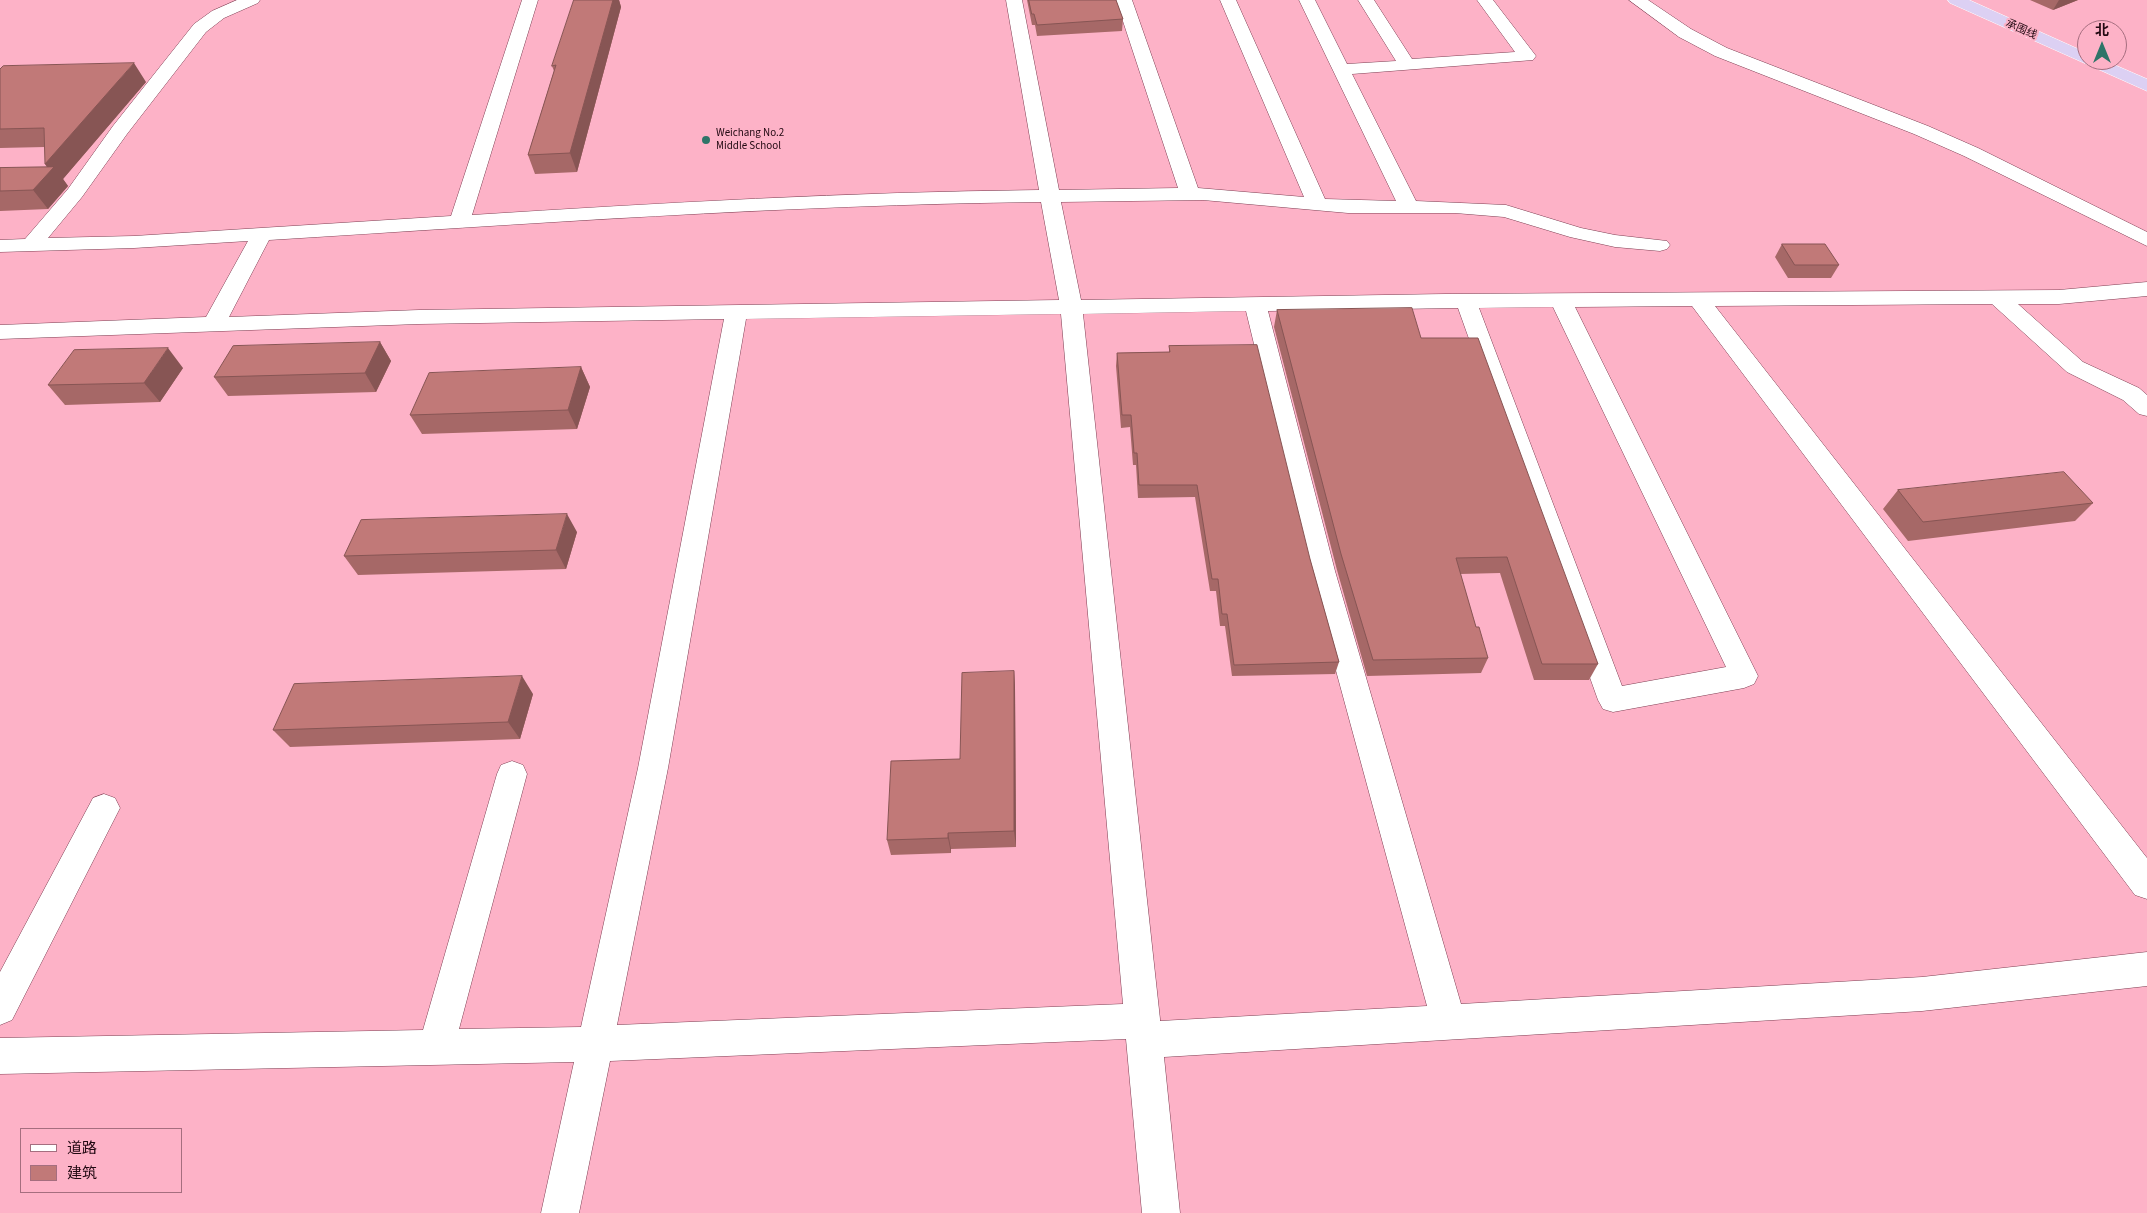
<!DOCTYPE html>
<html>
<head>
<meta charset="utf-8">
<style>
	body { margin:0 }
	#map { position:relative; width:2147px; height:1213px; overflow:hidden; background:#fdb2c7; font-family:"Source Sans 3","Noto Sans SC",sans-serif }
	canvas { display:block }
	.legend { position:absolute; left:20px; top:1128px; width:162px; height:65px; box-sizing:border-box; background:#fdb2c7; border:1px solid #a56e7f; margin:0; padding:6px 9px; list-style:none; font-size:15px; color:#220912 }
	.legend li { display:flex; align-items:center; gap:10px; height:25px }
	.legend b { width:25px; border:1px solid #a56e7f }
	.north { position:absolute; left:2077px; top:20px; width:50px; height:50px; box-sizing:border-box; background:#fdb2c7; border:1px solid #a56e7f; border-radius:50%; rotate:0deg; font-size:14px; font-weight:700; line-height:20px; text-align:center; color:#220912 }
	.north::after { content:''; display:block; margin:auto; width:18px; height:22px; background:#2f7468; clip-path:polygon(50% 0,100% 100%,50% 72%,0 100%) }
</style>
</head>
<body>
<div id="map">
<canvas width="2147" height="1213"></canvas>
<ul class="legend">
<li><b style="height:6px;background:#fff"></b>道路</li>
<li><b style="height:14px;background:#c17978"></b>建筑</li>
</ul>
<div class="north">北</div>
</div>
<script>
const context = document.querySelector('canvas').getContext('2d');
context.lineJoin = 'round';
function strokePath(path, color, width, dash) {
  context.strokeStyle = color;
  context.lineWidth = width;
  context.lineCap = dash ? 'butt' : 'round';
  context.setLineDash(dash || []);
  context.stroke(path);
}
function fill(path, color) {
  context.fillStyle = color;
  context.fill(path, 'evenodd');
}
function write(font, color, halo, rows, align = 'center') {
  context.font = font + ' "Source Sans 3","Noto Sans SC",sans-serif';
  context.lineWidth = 4;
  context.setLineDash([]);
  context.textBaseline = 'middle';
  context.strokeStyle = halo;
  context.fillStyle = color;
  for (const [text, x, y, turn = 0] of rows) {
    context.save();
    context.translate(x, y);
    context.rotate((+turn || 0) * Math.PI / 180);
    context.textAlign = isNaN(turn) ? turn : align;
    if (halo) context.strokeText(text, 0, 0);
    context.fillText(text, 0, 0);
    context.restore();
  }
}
const minor = new Path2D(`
	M237,0H260L258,3L224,18L206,32L127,134L82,197L48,238L134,236L451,216L522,0H538L472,215C661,203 850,192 1039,190L1006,0H1022L1059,190L1178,188L1116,0H1132L1198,188L1304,197L1220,0H1236L1325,199L1396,201L1299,0H1315L1347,64L1396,61L1358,0H1374L1412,59L1515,52L1477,0H1493L1536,56L1533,60L1352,74L1416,201L1506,205L1581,228L1615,235L1667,241L1670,245L1667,249L1660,251L1615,247L1570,237L1504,217L1455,213H1348L1203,200L1061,202L1081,300L1445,294L2059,290L2147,282V296L2059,304H2018L2083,362L2139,388L2147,395V416L2139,414L2123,400L2067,372L1992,304L1715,306L2147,858V899L2135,895L1692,306L1575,307L1758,676L1754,684L1744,688L1613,712L1603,709L1598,700L1458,308L1268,311L1335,571L1461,1004L1922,977L2147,952V986L1922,1011L1164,1057L1180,1213H1142L1126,1039L610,1061L579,1213H541L574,1062L0,1074V1038L423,1030L497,774L501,765L512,761L523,765L527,774L459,1029L581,1027L638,768L724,319L419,324L0,339V325L206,317L248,241L134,248L0,252V240L25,239L68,189L113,126L194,24L212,11ZM1041,202L1059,300L419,310L229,317L269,240C527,224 784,205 1041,202ZM1553,307L1726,667L1622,686L1479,308ZM1246,311L1309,571L1427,1006L1160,1021V1019L1083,314ZM1061,314L1123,1004L617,1025L668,768L746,319Z
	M1629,0H1648L1691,29L1727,48L1928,126L1978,148L2147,232V246L1964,156L1914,134L1715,56L1679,37Z
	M104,794L115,798L120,808L12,1020L0,1025V972L93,798Z`);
const highway = new Path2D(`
	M1948,0H1969L2087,53V60H2103L2147,79V91L1950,3Z`);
const wall = new Path2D(`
	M574,0H619L621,7L577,172L535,174L528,155L554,71L552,66Z
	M1027,0H1116L1123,19L1122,31L1037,36L1035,25H1032Z
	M2030,0H2078L2053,10Z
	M0,69L146,82L63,179L68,186L48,209L0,211V168L47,167L45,164V147L0,148Z
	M1782,244L1839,265L1831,278H1788L1775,257Z
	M1277,310L1421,338L1598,664L1589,680H1534L1500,573L1460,574L1476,627L1488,658L1481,673L1367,676L1337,570L1274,327Z
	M380,342L391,361L376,392L228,396L214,377Z
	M1169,346L1310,559L1339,662L1335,674L1232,676L1225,626H1220L1216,591H1210L1195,497L1138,498L1136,465H1133L1130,427L1121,428L1116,366L1117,353L1169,352Z
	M581,367L590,387L577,429L422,434L410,415Z
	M183,368L160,402L65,405L48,385Z
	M1898,490L2093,503L2075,521L1908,541L1883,509Z
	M577,532L566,569L358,575L344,556Z
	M1014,671L1015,688L1016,847L951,849V853L891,855L887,840L960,759Z
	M533,694L520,739L290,747L273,730Z`);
const shadedWall = new Path2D(`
	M613,0H619L621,7L577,172L570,153Z
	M2059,0H2078L2053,10Z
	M134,63L146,82L63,179L68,186L48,209L33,190L50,171L45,164Z
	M380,342L391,361L376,392L365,373Z
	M168,348L183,368L160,402L144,383Z
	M581,367L590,387L577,429L568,410Z
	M567,514L577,532L566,569L556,550Z
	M1014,671L1015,688L1016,847L1014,831Z
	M522,676L533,694L520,739L508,722Z
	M948,833L951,849V853L948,838Z`);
const building = new Path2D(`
	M574,0H613L570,153L528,155L556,65L552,66Z
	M1029,0H1116L1123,19L1037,25L1034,14H1032Z
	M134,63L45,164L44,128L0,129V69L3,66Z
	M54,167L33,190L0,191V168Z
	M1782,244H1825L1839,265H1795Z
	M1412,308L1421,338H1478L1598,664H1542L1507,557L1456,558L1476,627H1479L1488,658L1373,660L1341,554L1277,310Z
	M380,342L365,373L214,377L233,346Z
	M1257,345L1310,559L1339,662L1234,665L1227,614H1222L1218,579H1212L1197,485H1139L1137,453H1134L1131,415H1122L1117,353L1170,352L1169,346Z
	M168,348L144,383L48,385L74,350Z
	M581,367L568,410L410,415L429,373Z
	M2064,472L2093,503L1923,522L1898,490Z
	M567,514L556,550L344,556L361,520Z
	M1014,671V831L948,833V838L887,840L891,761L960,759L962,673Z
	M522,676L508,722L273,730L294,684Z`);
const markers = [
	[706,140,5,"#2f7468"]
];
const farStreetnames = [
	["承围线",2021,30,24]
];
const farPoinames = [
	["Weichang No.2",716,134],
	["Middle School",716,147]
];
strokePath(minor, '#7e3f53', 1);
strokePath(highway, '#fff', 1);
fill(minor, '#fff');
fill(highway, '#dcd0f3');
fill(wall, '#a66867');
fill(shadedWall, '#875554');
fill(building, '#c17978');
strokePath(building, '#875554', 1);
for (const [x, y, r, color] of markers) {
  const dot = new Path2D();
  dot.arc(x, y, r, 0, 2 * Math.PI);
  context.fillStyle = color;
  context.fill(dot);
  strokePath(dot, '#fdb2c7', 2);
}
write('11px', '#220912', '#fdb2c7', farStreetnames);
write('11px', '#220912', '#fdb2c7', farPoinames, 'left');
</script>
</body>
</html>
